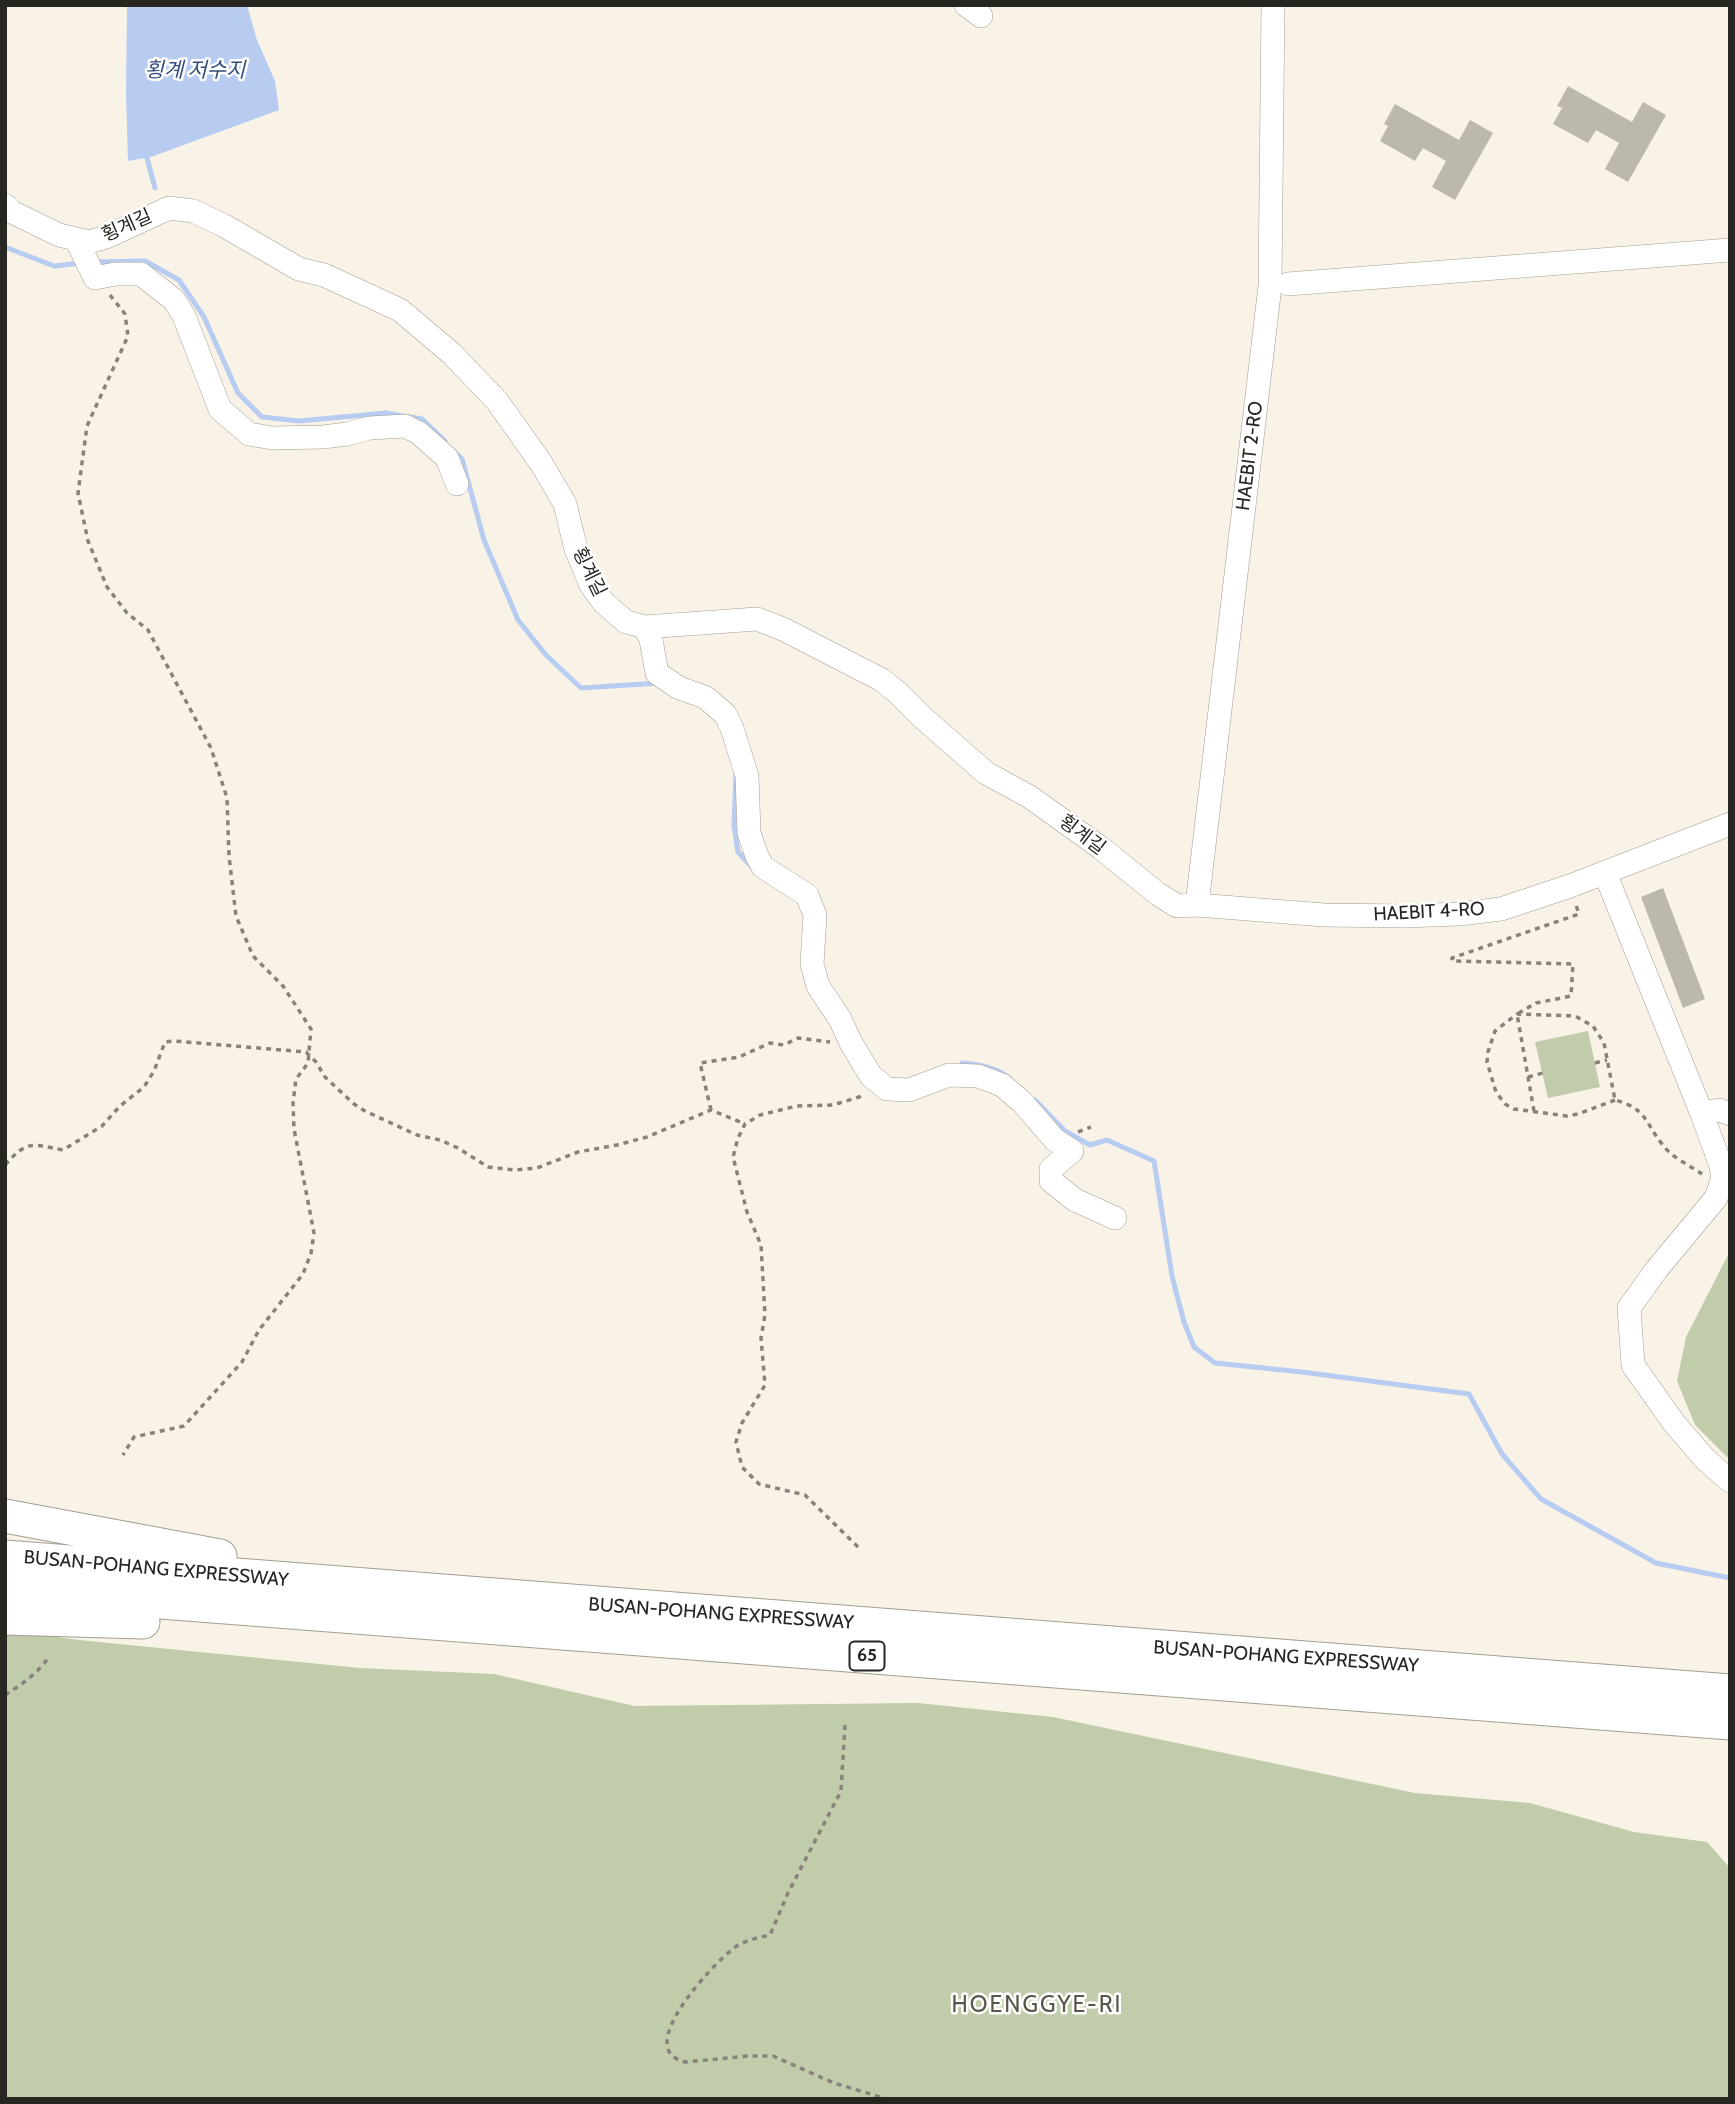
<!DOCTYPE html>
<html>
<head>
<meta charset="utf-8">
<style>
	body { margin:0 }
	#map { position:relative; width:1735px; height:2104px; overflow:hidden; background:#f8f3e6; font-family:Cabin,sans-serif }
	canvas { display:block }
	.frame { position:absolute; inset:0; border:7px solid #282621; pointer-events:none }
</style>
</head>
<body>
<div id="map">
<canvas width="1735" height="2104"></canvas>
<div class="frame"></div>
</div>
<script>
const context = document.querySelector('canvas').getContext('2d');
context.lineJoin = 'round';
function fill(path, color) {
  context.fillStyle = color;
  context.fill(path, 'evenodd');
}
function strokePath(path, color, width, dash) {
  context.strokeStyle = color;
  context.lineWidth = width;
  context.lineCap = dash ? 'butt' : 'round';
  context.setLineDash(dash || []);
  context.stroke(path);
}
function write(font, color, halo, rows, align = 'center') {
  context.font = font + ' Cabin,"Noto Sans KR",sans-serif';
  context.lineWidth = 5;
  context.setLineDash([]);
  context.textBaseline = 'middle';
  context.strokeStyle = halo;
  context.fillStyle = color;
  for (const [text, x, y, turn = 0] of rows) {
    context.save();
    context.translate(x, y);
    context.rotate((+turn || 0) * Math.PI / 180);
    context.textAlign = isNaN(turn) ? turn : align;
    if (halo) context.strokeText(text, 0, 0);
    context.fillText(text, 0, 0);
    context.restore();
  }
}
const green = new Path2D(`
	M1588,1031L1600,1087L1548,1098L1535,1042Z
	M1730,1251V1460L1695,1425L1677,1381L1686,1337Z
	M5,1630L79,1640L360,1668L494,1674L635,1706L918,1703L1053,1717L1415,1793L1530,1803L1634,1832L1707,1842L1730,1868V2099H5Z`);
const water = new Path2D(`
	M127,5H247L257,40L275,81L279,110L151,157L128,161L126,95Z`);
const stream = new Path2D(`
	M147,158L155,188
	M5,247L54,266L81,263
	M94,262L145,261L179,280L204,317L238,393L262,417L299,421L386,413L422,419L445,441
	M454,451L462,459L484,540L518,620L546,655L581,688L660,683
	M736,773L734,826L738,852L751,866
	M962,1063C978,1064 996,1067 1009,1078
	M1035,1100L1065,1131L1090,1145L1107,1140L1154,1161L1172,1276L1184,1322L1194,1347L1215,1363L1302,1372L1469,1394L1502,1454L1541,1499L1656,1563L1730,1578`);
const building = new Path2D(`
	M1568,86L1632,122L1643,102L1666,115L1628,182L1605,169L1619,143L1596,130L1588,143L1553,124L1562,108L1557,106Z
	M1395,104L1459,140L1470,120L1493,133L1455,200L1432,187L1446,161L1423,148L1415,161L1380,141L1388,126L1384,124Z
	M1663,888L1705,999L1683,1008L1641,897Z`);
const path = new Path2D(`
	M110,295L125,314L128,336L87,426L78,493L88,541L107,587L127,613L148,630L211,748L227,798L229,856L236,916L253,956L283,986L311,1029L308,1063L296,1079L293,1103L294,1129L314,1233L311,1253L303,1274L259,1330L242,1362L184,1426L134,1437L123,1455
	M1595,1063L1607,1060
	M1528,1077L1543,1073
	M1615,1100L1578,1114L1567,1116L1514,1109L1505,1104L1496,1092L1487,1062L1488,1052L1495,1031L1517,1014L1575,1016L1593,1026L1604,1043L1615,1100C1647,1109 1644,1121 1662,1144C1671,1157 1689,1165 1702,1174
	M711,1110L700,1063L739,1057L770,1043L784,1045L798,1038L830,1042
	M1534,1111L1517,1014L1536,1003L1571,996L1573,964L1452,961V958L1579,914L1576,905
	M1078,1132L1091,1127
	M5,1165C27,1140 32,1144 63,1150L102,1126L120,1106L144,1087L154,1071L165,1042L174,1041L306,1052L316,1062L325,1077L354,1104L365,1111L417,1135L440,1140L458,1148L488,1167L514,1170L537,1168L578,1152L617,1145L647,1137L711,1110L745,1124
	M858,1547L805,1495L759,1484L742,1467L736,1442L742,1423L765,1385L761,1338L765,1315L761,1245L747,1212L733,1157L738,1138L745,1124L760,1115L797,1106L833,1105L859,1097L863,1094
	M5,1695C21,1685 38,1673 48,1658
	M845,1725L841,1791L788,1893L770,1935C757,1938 745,1940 734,1948C714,1963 630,2051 686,2062L748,2056H773L834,2083L887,2099`);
const minor = new Path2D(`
	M966,5L981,16
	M5,205L12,212L59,235L89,242L106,237L169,208L193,211L223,225L299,269L324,275L400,310L452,354L497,401L541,463L565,504L576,549L591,585L604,603L626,622L645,627L757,619L783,629L882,680L898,693L922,717L986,773L1030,797L1101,848L1158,894L1177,906L1197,905L1324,915L1405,916L1459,914L1501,909L1570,886L1730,824
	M76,239L95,278L115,274H141L174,300L184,316L220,409L249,434L272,438L323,437L347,434L370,428L405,426L419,433L447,458L457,484
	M1288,284L1730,250
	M645,627L651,640L657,673L679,688L705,697L725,714L732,728L747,776L749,833L757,856L763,867L807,895L815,915L812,964L818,986L840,1019L851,1043L871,1076L887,1089L909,1090L949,1075L978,1076L1002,1085L1022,1102L1055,1140L1072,1151L1051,1169V1181L1075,1200L1115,1218
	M1605,873L1702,1114L1721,1166L1723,1178L1716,1198L1657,1269L1629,1308L1633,1365L1674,1423L1705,1459L1730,1481
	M1197,905L1270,286L1273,5
	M1702,1114L1719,1110L1730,1114`);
const highway = new Path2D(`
	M5,1516L220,1556
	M5,1557L1730,1691
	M5,1590L1730,1723
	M5,1618L143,1622`);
const shields = [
	[867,1656,35]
];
const shieldNames = [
	["65",867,1656]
];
const streetNames = [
	["횡계길",127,226,-24],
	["HAEBIT 2-RO",1250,456,-83],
	["횡계길",589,572,64],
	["횡계길",1082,835,37],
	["HAEBIT 4-RO",1429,912,-3],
	["BUSAN-POHANG EXPRESSWAY",156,1569,5],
	["BUSAN-POHANG EXPRESSWAY",721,1614,4],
	["BUSAN-POHANG EXPRESSWAY",1286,1657,4]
];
const waterNames = [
	["횡계 저수지",195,71]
];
const quarterNames = [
	["HOENGGYE-RI",1037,2005]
];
fill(green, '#c1ccaa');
fill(water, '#b7ccf0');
strokePath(stream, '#b7ccf0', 5);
fill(building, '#bdb8ac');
strokePath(minor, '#a39e92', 24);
strokePath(highway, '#a39e92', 35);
strokePath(path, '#87837b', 3.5, [5, 5]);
strokePath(minor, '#fff', 23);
strokePath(highway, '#fff', 33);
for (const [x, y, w] of shields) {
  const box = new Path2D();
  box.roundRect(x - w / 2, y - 14.5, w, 29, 5);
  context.fillStyle = '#fff';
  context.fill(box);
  strokePath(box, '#282621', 2);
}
write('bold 18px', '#282621', null, shieldNames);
write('19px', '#282621', '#fff', streetNames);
write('italic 21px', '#334d7c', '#fff', waterNames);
context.letterSpacing = '2px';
write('23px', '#5b564b', '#fff', quarterNames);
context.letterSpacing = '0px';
</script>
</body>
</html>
